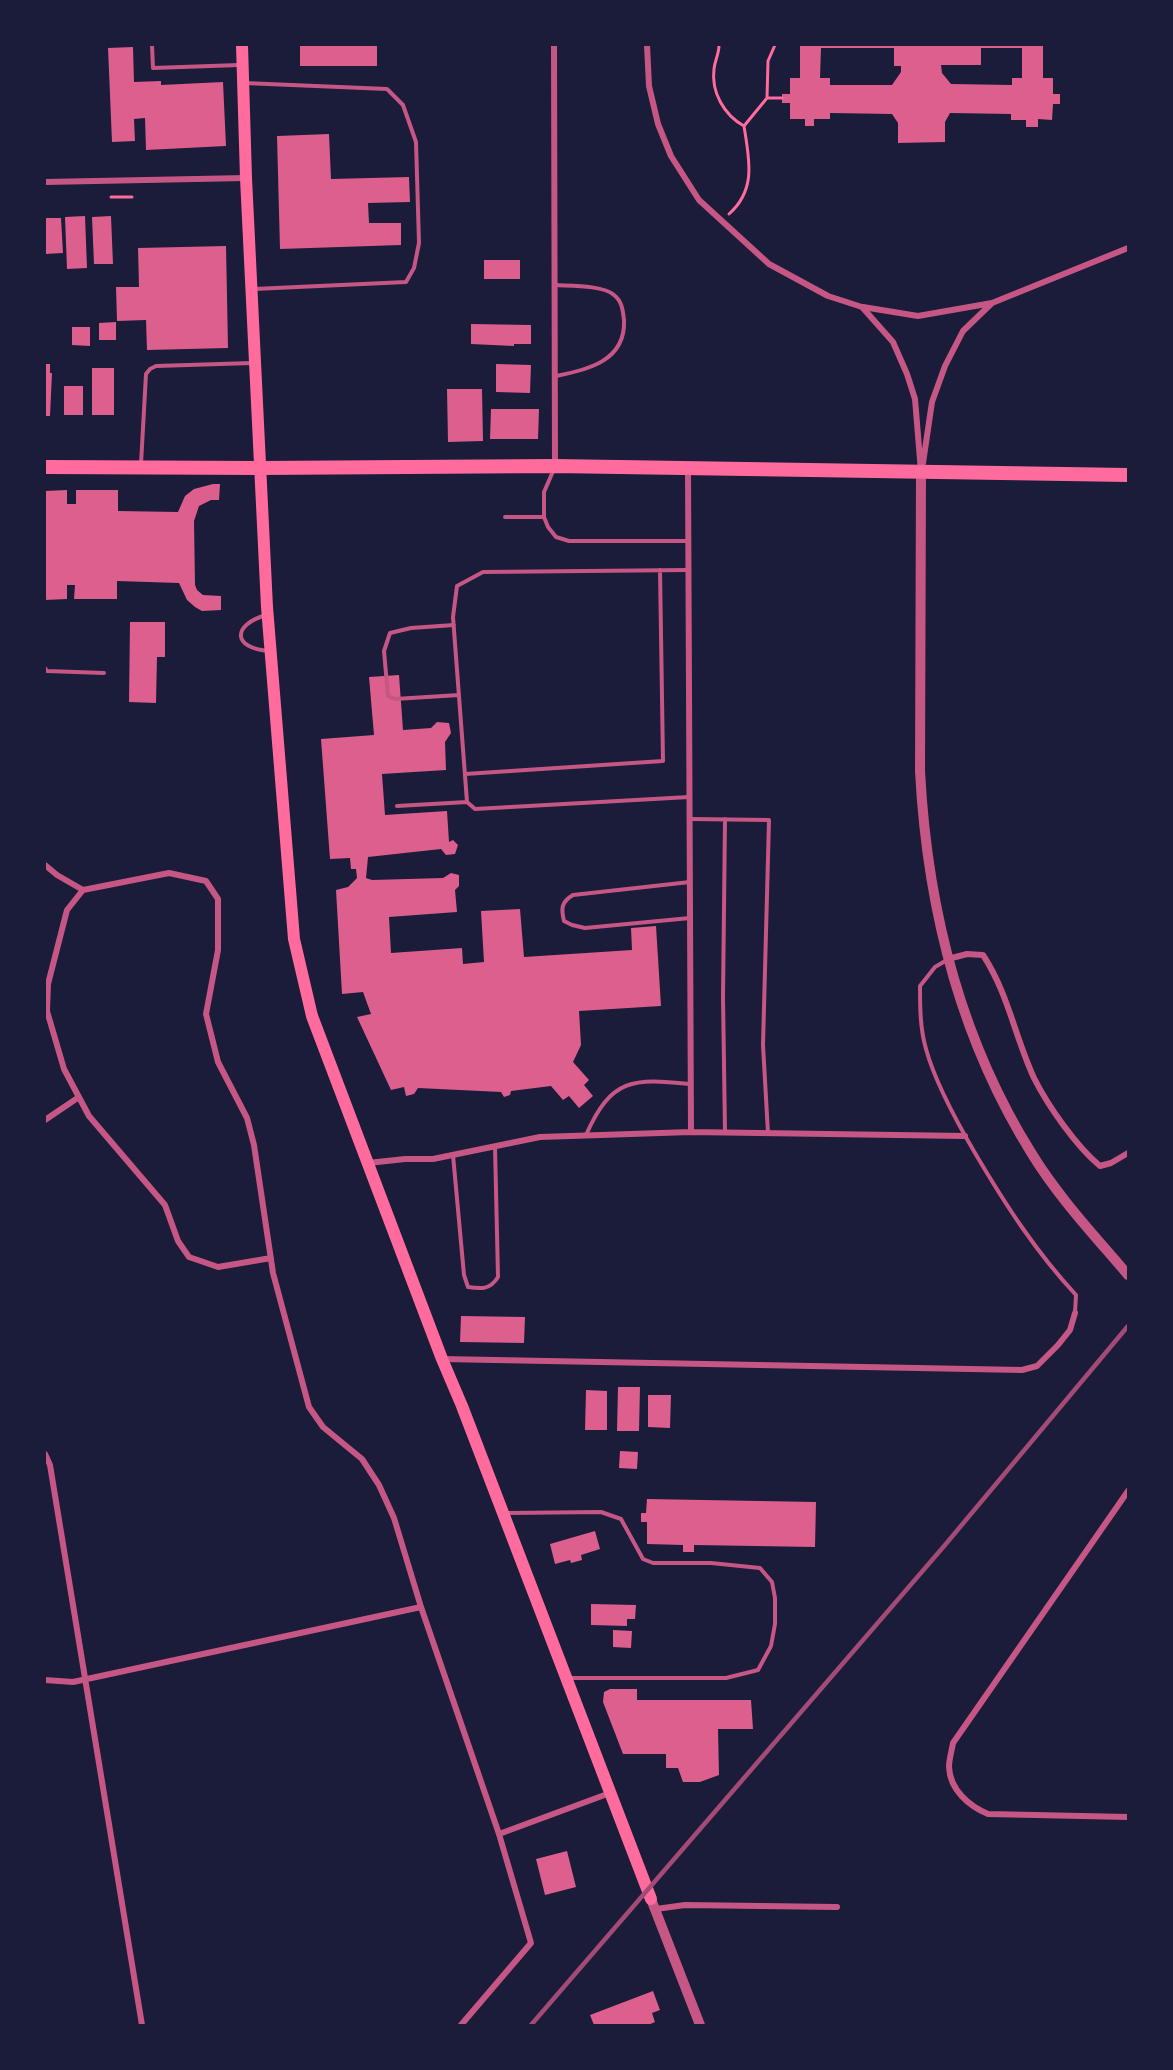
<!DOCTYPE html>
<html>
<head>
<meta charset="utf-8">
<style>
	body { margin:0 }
	#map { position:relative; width:1173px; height:2070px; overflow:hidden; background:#1b1b3a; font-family:"Archivo Narrow",sans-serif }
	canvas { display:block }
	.frame { position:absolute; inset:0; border:46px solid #1b1b3a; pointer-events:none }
</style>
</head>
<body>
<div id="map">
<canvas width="1173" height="2070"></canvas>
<div class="frame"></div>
</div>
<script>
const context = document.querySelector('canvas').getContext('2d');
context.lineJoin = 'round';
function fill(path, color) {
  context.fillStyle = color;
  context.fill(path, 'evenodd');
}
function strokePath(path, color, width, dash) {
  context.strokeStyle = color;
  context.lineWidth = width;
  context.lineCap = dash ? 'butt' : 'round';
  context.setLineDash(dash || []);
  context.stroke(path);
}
const building = new Path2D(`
	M300,45H377V66H300Z
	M800,45H1043V78H1053V94H1060V104H1053L1052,120L1038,119V127H1026V120H1011V114L950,113L945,122V142L898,143V123L892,114L830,113V119H814V126H805V119H790V103H782V94H790V78H800ZM821,48H894V66H901V72L892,85H830V78H820ZM981,48H1022V78H1012V85L951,84L942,73L941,65H981Z
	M133,47L134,82L161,81V85L223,82L226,146L146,150L145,118L134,119L135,141L112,142L108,48Z
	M329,134L331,179L409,177L410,202L368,203L369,223H401V245L280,249L277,136Z
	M85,216L87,268L67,269L65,217Z
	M111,216L113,264H94L92,217Z
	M45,218H61L63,253L45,254Z
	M226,246L228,348L147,350L146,320L117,321L116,287H139L138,248Z
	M484,260H520V279H484Z
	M116,322V340H99V323Z
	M471,324L531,325V344H514V346L471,344Z
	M72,327H90V346L72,345Z
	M45,364H50V373H52L50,416H45Z
	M496,364L531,365L530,393L496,392Z
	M92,368H114V415H92Z
	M64,386H83V415H64Z
	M447,389H482L483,441L448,442Z
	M491,409H539L538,439H490Z
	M213,484H220L219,500H211L199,506L194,521L195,585L197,590L203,595L221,596V610L202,611L195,607L187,600L179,583L117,581V599H74L75,585H67V599L45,600V491L67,490V504H76V490H118V511L178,512L185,496L194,489Z
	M130,622H165V657H157L156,703L129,702Z
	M399,675L403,730L431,728L437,722L449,723L451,733L445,742L446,770L382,774L385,815L447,811L449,842L453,840L458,845L455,854L446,855L441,849L368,857L366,878L372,880L443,878L451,873L459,875V886L455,890L457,912L389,917L391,953L462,948L463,964L484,962L481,911L520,909L524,957L632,950L631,928L656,926L661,1006L579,1011L581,1045L573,1062L589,1080L584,1085L593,1096L579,1108L569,1096L563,1100L551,1086L511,1091L510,1095L504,1097L501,1092L418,1088L414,1094L406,1096L404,1087L391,1090L357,1017L371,1014L363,992L342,994L336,890L348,887L357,878L356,869H351L350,858L330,859L321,739L374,735L369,677Z
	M461,1316L525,1317L524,1343L460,1342Z
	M618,1387H640L639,1431H617Z
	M586,1390L607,1391V1430H585Z
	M648,1395H671L670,1428L648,1427Z
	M620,1451L638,1452L637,1469L619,1468Z
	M647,1499L816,1502L815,1547L694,1545V1552H683V1545L647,1544V1522H641V1513H646Z
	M595,1531L600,1549L581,1555L582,1560L571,1563L570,1560L555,1564L550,1544Z
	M591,1604L636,1605L635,1619H627V1626L591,1625Z
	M613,1630L632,1631L631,1648L613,1647Z
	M610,1689H637V1700H751L753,1729H718L719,1775L700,1782H683L678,1768H666V1754H623L603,1702L604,1692Z
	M567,1851L576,1887L545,1895L536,1859Z
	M653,1991L660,2010L652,2013L655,2022L648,2025H594L590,2015Z`);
const path = new Path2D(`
	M719,45C719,54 715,60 714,69C711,92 724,115 744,126
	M775,45L768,61L767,98H782
	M111,197H132
	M729,214C757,189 749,159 744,126L767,98`);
const service = new Path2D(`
	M152,45L153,68L239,65
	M244,83L387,89L403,105L416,142L419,243L414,268L406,282L254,289
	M555,285C570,286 603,285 614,295C622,301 623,311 624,320C626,361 587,370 556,376
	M141,464L146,374L150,369L156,366L252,363
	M554,469L544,492V517L548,527L556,537L569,541H688
	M505,517H544
	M688,570L483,572L457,586L453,617L467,802L475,809L689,797
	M266,615C232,625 232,648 269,651
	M454,625L411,628L390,633L384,651L388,696L395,699L459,695
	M45,668L47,671L104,673
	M465,774L663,761L660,570
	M397,806L467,802
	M690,819L769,820L763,1045L768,1133
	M725,819L723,997L725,1132
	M690,882L573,895C561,902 561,909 564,921L572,925L585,928L690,918
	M947,960L935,967L920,986C920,1007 920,1028 926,1049C935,1082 958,1124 975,1153C1005,1204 1036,1252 1076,1295L1075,1313
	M586,1135C611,1078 633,1078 690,1084
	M453,1155L464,1275L468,1287C481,1289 490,1290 498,1277L495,1147
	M507,1513L601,1512L621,1519L643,1559L653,1563H711L760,1568L772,1582L775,1598V1624L771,1646L758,1670L726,1678H569`);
const minor = new Path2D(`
	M554,45L555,466
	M647,45L649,86L658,124L671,156L699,200L769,264L828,296L862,307L893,342L907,374L915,399L921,472
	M45,182L246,178
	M863,307L918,316L992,303
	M923,463L932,402L945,366L963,331L992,303L1128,248
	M688,469L691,1132
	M45,865L57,875L83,890
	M948,959L967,954L983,955C1008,993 1015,1037 1034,1078C1048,1106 1076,1146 1100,1166L1111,1163L1128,1153
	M45,1120L79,1097
	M368,1163L405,1159H433L540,1137L691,1132L965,1136
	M271,1258L218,1267L189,1257L178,1241L165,1205L89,1116L64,1069L47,1011L48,984L67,910L83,890L169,873L206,881L218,899V950L206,1014L218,1062L247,1118L254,1145L273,1273L309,1407L323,1427L362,1459L379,1485L394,1518L421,1607L499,1834
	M442,1359L1022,1370L1037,1366L1058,1345L1070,1330L1075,1313
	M45,1454L50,1465L142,2025
	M1128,1491L953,1743C952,1750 949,1759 949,1767C950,1790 969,1806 988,1814L1128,1817
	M45,1680L73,1682L421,1607
	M656,1909L685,1905L837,1907
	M461,2025L531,1943L499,1834L610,1793`);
const tertiary = new Path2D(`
	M921,473L920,771C927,905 960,1039 1032,1154C1059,1198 1095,1236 1128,1275
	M651,1899L700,2025`);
const secondary = new Path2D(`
	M242,45L246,178L267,607L294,939L312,1016L442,1359L462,1406L651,1899`);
const primary = new Path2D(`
	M45,467L260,468L555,466L1128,475`);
const rail = new Path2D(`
	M531,2025L945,1545L1128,1326`);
fill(building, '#dd5f8e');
strokePath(path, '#ff6b9d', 3);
strokePath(service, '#c65784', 4);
strokePath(minor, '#c65784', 6);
strokePath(tertiary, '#c65784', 10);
strokePath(secondary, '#ff6b9d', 12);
strokePath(primary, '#ff6b9d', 14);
strokePath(rail, '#a44b75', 4.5);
</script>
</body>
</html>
